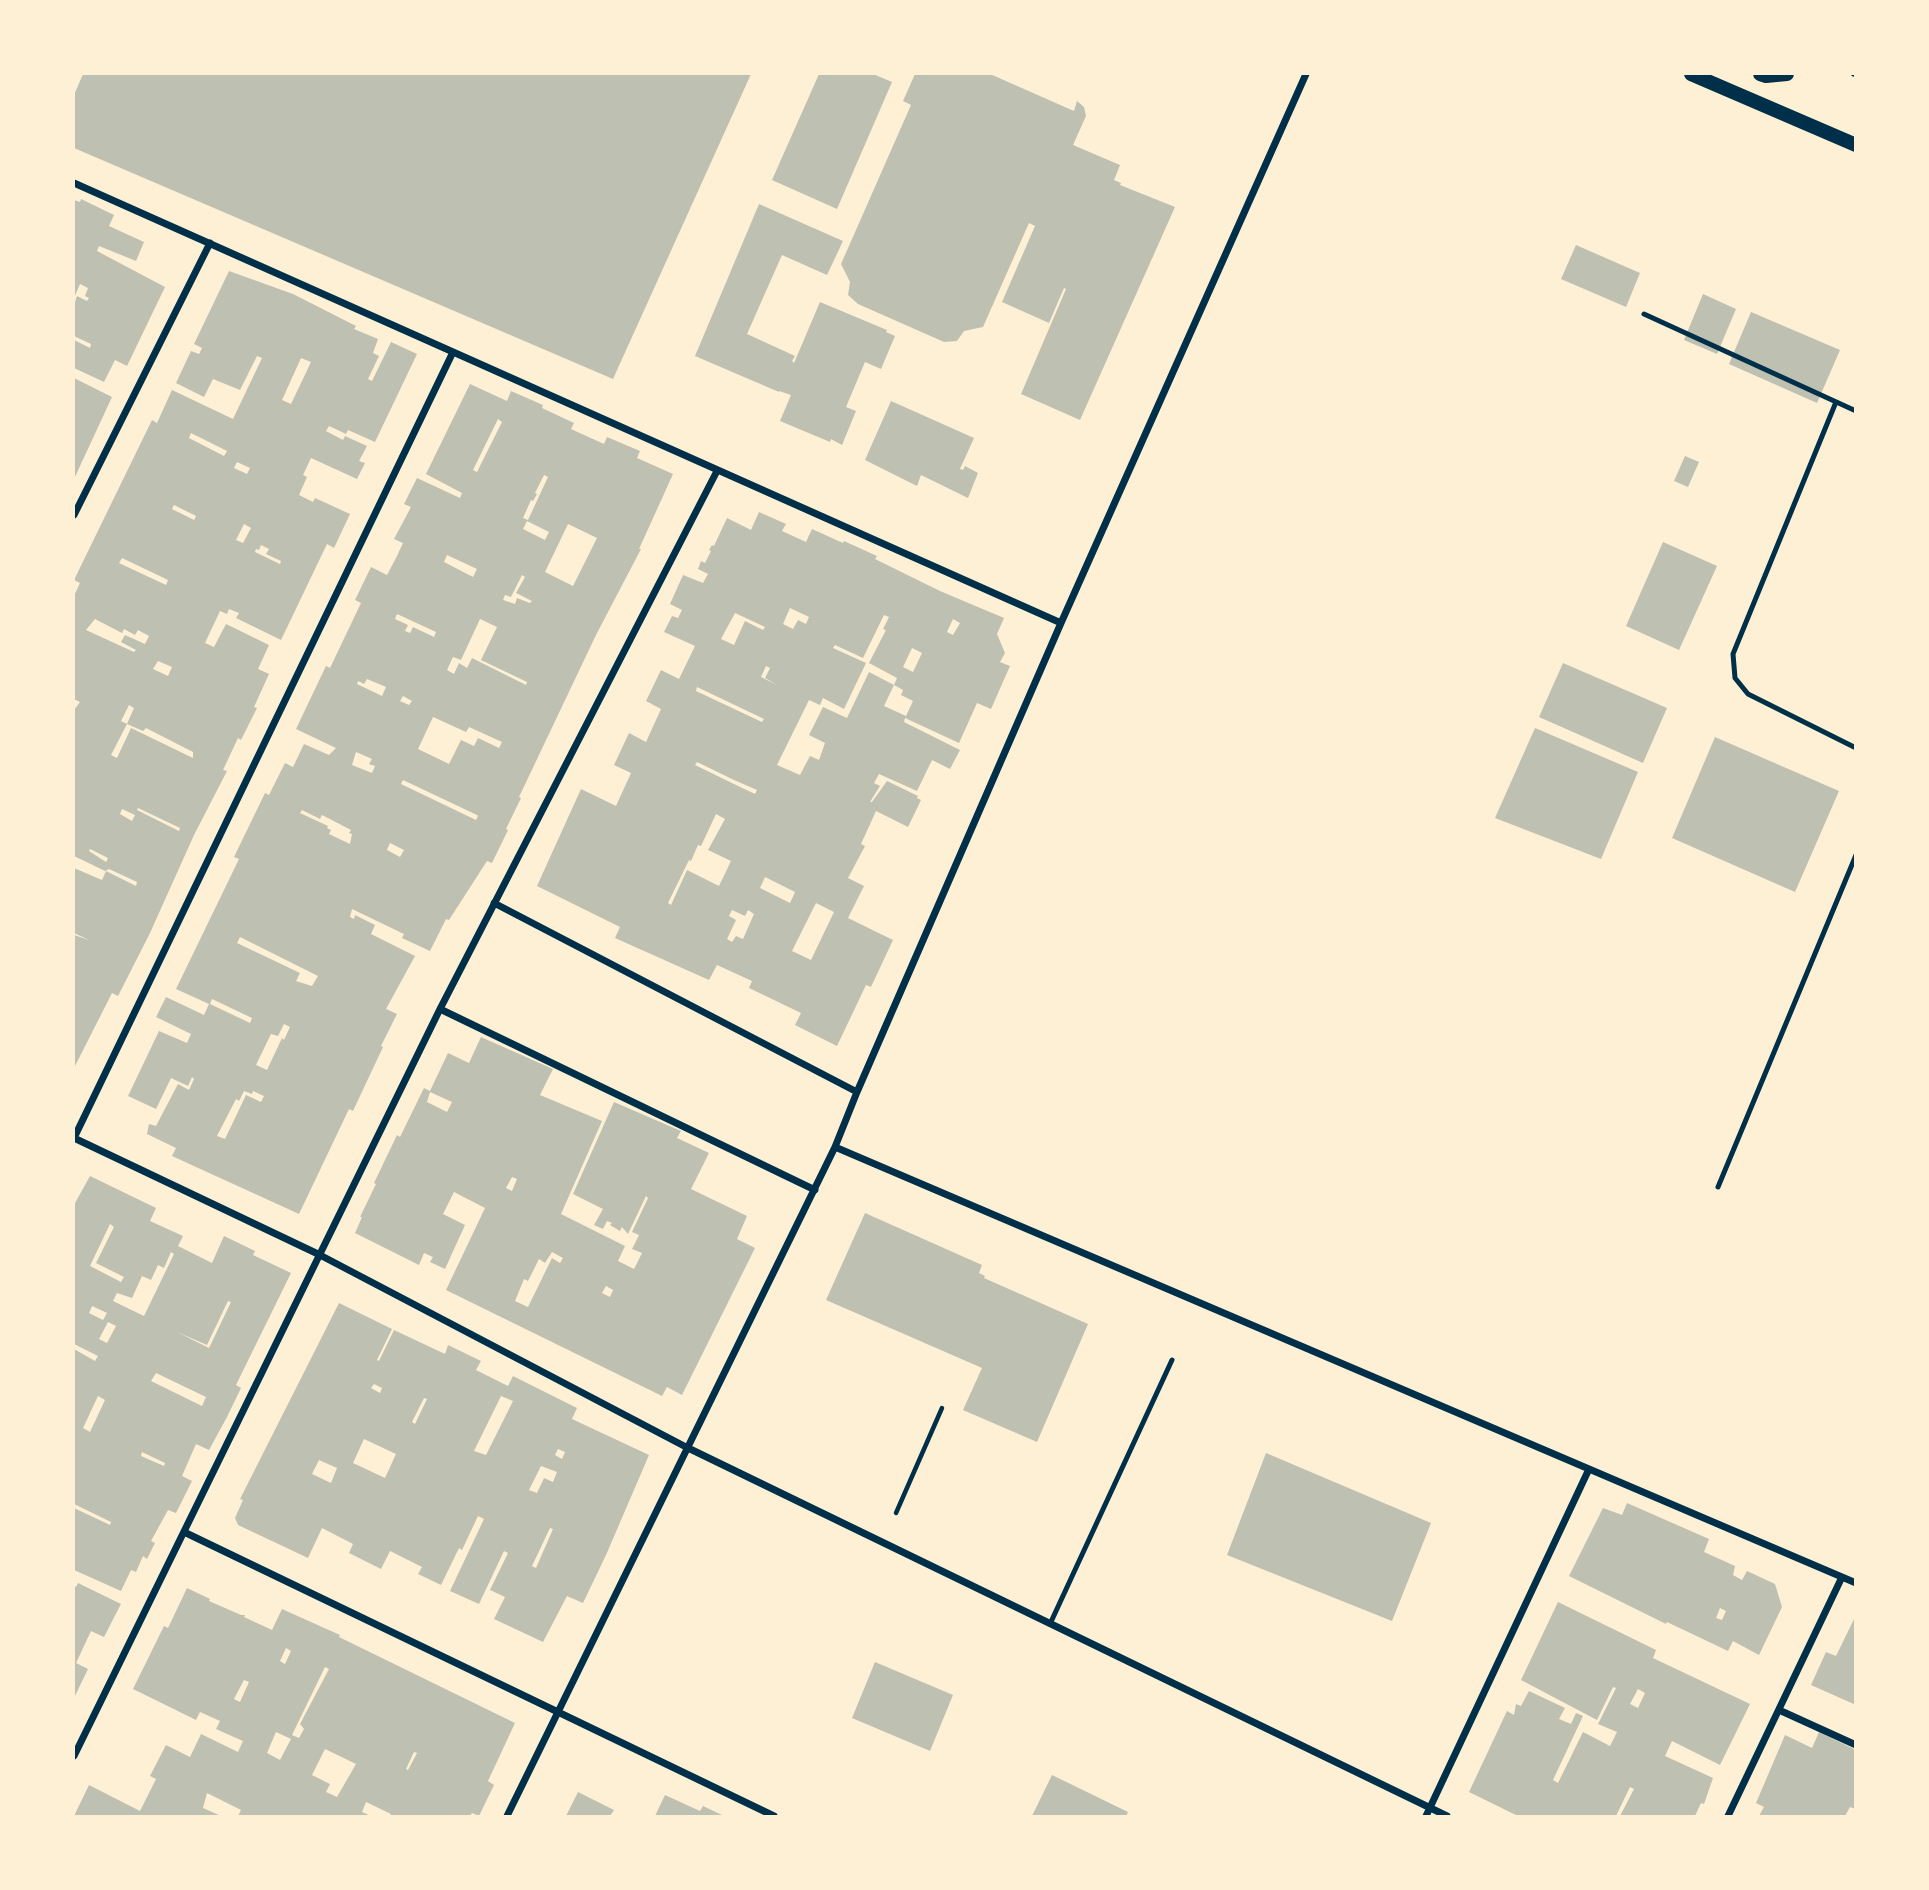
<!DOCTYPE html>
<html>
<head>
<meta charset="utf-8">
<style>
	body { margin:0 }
	#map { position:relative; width:1929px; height:1890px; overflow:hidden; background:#fdf0d5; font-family:"IBM Plex Sans",sans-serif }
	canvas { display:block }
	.frame { position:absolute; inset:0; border:75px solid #fdf0d5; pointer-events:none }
</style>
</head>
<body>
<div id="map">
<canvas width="1929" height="1890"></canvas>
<div class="frame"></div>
</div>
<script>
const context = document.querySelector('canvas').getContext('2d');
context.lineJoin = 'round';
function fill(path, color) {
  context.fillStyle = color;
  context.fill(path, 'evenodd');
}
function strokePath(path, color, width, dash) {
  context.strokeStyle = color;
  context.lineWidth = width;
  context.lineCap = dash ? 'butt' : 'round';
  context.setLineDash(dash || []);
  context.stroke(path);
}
const building = new Path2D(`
	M83,74H751L613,379L74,148V95Z
	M819,74H873L892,82L837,209L772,180Z
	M915,74H990L1074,111L1077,101L1084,107L1086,116L1073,145L1120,165L1114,180L1121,183L1120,185L1175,207L1080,420L1021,394L1066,289L1064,288L1049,323L1002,302L1035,226L1029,223L983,327L964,331L957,341L944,342L858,304L848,295L850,282L841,264L911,105L903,101Z
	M81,199L114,215L109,226L144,242L136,261L99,246L97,251L165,287L127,366L115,360L104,382L74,368V340L90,348L91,344L74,336V305L77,296L87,301L89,298L85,296L88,288L80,284L74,298V200L80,202Z
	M759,204L843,241L827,275L782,255L747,334L795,356L792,361L794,363L820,302L887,330L886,332L895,336L881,369L865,362L846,407L856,411L842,445L831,439L830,442L780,421L791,395L779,391V392L695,356Z
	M1576,245L1640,273L1626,307L1561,279Z
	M229,271L293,294L356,326L354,329L378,339L373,353L379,356L368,379L372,381L391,342L417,354L375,442L348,430L346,434L329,426L326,431L343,440L345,436L367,446L359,461L365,463L357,479L311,458L303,475L307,477L299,495L313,502L315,498L350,514L334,548L327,544L281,640L236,618L239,613L229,609L227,614L220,611L205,643L214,647L226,624L269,645L258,669L269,674L254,707L257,708L241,740L238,738L223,770L227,771L194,835L150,933L118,996L112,993L74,1068V935L89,940L74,933V868L102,880L106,871L136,886L137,882L109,869L105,871L74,856V710L80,702L74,699V596L80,583L74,580L152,420L157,423L172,390L233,419L262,358L257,356L240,390L213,379L204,397L176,383L191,351L199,354L202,348L194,344ZM301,358L311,362L291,404L282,400ZM191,433L227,451L224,456L189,438ZM237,462L250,468L247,474L234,468ZM174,505L196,516L194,520L172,509ZM244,524L251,528L243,543L236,540ZM261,545L269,549L266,554L281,561L280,564L255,552L256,549L259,550ZM122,558L168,580L166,585L119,563ZM95,619L122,633L124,629L135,635L138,630L149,636L145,644L125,635L121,642L136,650L134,652L86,630ZM158,661L172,667L168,676L153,669ZM129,705L134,708L127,724L143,731L146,728L193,752V758L131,728L117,758L111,755L127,724L121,721ZM138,808L180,828L179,831L137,810ZM122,809L135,815L132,821L120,814ZM90,849L108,858L106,862L89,851Z
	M1703,294L1736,309L1717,354L1684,340Z
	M1751,312L1840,350L1817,403L1729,364Z
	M74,378L112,397L74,479Z
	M470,384L507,401L511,391L543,405L542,408L574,423L571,429L604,444L607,437L640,451L637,458L673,474L639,549H641L596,635L519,797L521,798L506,829L508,830L492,863L487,861L449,920L446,919L430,951L402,938L404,934L352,909L350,917L354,919L355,915L375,925L371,934L415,956L386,1009L397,1014L381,1046L383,1047L353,1111L349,1109L299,1214L172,1156L176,1148L147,1134L149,1124L156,1126L178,1084L189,1090L194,1079L192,1077L188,1086L171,1078L156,1109L128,1096L159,1031L187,1043L191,1034L156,1017L166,997L204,1015L209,1004L176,989L239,859L234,857L265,793L269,795L285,763L293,767L304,744L329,755L336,748L296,729L326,666L330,668L361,603L355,600L371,567L387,575L397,556L403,543L394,539L411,507L404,504L417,478L460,498L462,493L426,474ZM498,419L502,422L477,472L473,470ZM544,475L548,477L528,520L523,518L531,500L533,501L537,494L535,493ZM527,521L549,532L545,540L523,529ZM568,524L597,538L573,586L545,572ZM447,555L477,569L473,577L444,562ZM522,575L525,577L516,593L532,601L530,603L517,598L515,604L503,600L505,595L511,597ZM397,614L436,632L434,637L413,627L410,633L405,631L408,625L395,619ZM480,619L497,627L481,660L527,682L526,685L472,658L467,668L459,663L454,674L447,670L453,657L461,660ZM367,679L386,687L382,696L357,684L358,681L364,684ZM403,696L412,701L409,705L400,701ZM433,717L466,732L469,727L502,742L499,748L478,738L474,746L461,740L449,764L418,749ZM356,752L372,759L369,764L375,766L372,773L352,765ZM403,780L477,815L478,816L476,820L401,784ZM302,810L320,819L322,815L351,830L349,833L352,834L350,844L329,834L331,830L327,828L328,826L300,813ZM390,843L404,850L400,857L387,850ZM240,937L318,976L312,986L296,981L300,973L237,943ZM212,999L252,1018L250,1023L210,1004ZM284,1024L290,1027L284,1040L282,1038L267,1070L256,1065L271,1034L278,1036ZM244,1091L252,1094L253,1091L264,1096L261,1102L246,1095L225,1139L217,1136L236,1099L239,1101Z
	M891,401L974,438L960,469L963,470L965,466L978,473L968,498L921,475L917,486L865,460Z
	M1685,456L1699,462L1688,487L1674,481Z
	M759,512L786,524L782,531L806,542L812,529L843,543L844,541L877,556L875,559L940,591L1004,618L997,634L1005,653L1000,662L1010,666L991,709L977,703L959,743L905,718L904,722L960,750L950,769L932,760L917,791L879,774L874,783L880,786L870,802H872L887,781L918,796L917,798L921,800L908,827L876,811L861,844L865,846L848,878L864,886L848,918L893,940L871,987L866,985L837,1046L795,1025L801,1013L749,988L752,981L717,965L709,980L615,938L620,927L537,886L581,789L616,806L631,773L614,765L629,733L646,742L661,709L646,701L661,670L679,679L695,646L664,632L672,616L678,618L682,610L670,604L683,575L703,583L708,574L698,569L701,561L705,563L711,551L709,550L712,545L714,546L727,518L751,530ZM790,608L809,617L806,624L798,620L793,629L783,624ZM735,613L765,627L763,630L745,621L734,645L721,639ZM884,615L889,617L883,629L886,630L869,663L897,678L894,685L903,690L901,695L913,701L906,716L884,706L894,685L869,672L847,718L823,707L809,735L825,743L819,760L810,756L800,775L777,765L809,700L820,705L823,698L844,709L866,663L833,648L835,645L863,658ZM953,619L960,623L953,635L947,632ZM912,648L922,653L913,672L903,667ZM766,666L770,668L765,678L777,685L761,677ZM697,687L764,719L762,722L696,691ZM697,762L734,780L757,790L755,794L736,785L695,765ZM716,814L725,819L708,850L731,861L719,886L687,870L671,905L668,903L689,860L691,861L698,845L701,846ZM765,877L795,892L790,903L760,888ZM816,903L834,912L811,960L792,951ZM732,910L745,916L748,910L754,914L743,939L736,936L732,942L727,939L736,920L729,916Z
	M1663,542L1717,566L1679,650L1626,626Z
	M1563,663L1667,708L1643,763L1539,717Z
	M1535,728L1638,772L1601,859L1495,818Z
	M1715,737L1839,791L1795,892L1672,838Z
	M481,1037L553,1069L540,1095L602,1121L561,1214L625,1246L618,1261L634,1269L642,1253L632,1249L639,1235L632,1232L648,1198L646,1196L628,1234L622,1227L620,1231L610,1225L612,1223L607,1221L603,1229L594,1225L603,1209L573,1194L614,1102L681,1131L677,1138L709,1153L691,1189L747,1216L737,1239L755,1248L682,1395L667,1387L662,1396L446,1290L485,1208L454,1192L443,1214L465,1225L445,1269L430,1262L433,1257L424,1253L419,1265L355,1233L362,1217H360L376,1184L374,1183L397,1135L400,1137L424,1088L430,1091L448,1053L469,1063ZM430,1092L452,1102L447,1112L427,1102ZM512,1177L517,1179L512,1191L506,1188ZM552,1252L563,1258L560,1263L552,1258L528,1307L515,1301L524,1279L528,1281L539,1259L545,1263ZM606,1286L613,1290L610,1297L602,1293Z
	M90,1176L156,1208L150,1221L183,1236L178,1246L212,1263L224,1236L255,1251L253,1255L291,1273L236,1385L241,1388L227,1417L209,1450L196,1444L182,1476L192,1481L176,1513L168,1510L151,1541L155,1543L147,1559L143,1556L136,1572L131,1570L121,1591L74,1570V1508L110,1525L111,1522L74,1504V1349L95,1361L98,1356L74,1344V1205ZM110,1224L114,1227L96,1263L124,1277L121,1282L90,1266ZM171,1252L174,1254L144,1316L113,1301L117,1293L132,1298L142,1276L151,1280L158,1265L164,1268ZM228,1301L231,1302L209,1348L177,1332L207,1345ZM92,1306L107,1313L103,1320L89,1313ZM108,1322L116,1326L107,1343L99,1339ZM156,1373L206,1397L202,1406L151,1381ZM98,1396L105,1400L90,1432L83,1428ZM142,1452L165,1463L164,1466L141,1456Z
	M865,1213L982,1265L979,1273L985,1276L984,1278L1088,1324L1037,1442L963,1410L982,1368L826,1300Z
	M339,1303L392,1329L377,1360L379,1361L394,1330L445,1354L448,1345L481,1361L476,1370L508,1386L513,1376L577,1408L572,1419L649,1455L606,1555L583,1603L567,1596L543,1642L494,1619L505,1597L490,1590L508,1553L504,1551L479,1604L450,1591L484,1519L478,1516L462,1550L459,1548L441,1585L418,1574L422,1567L390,1551L381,1569L349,1553L353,1544L322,1528L308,1558L238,1525L235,1518L243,1500L240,1499ZM374,1384L382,1388L380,1393L371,1388ZM501,1396L513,1401L486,1455L474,1451ZM424,1398L427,1399L415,1424L412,1422ZM364,1439L396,1454L385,1478L353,1463ZM558,1449L565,1452L562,1459L555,1455ZM319,1460L337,1468L331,1483L312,1474ZM541,1466L557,1472L553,1482L544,1478L537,1493L529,1490ZM550,1528L553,1529L536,1568L532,1566Z
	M1266,1453L1431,1523L1392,1621L1227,1555Z
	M1627,1503L1709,1539L1704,1552L1735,1566L1733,1575L1742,1580L1747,1571L1775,1584L1782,1607L1759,1655L1733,1641L1728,1651L1667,1622L1666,1624L1569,1576L1603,1508L1622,1515ZM1720,1608L1726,1611L1722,1620L1716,1618Z
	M78,1583L121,1604L104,1637L91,1631L76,1663L88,1669L74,1698V1586L76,1587Z
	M187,1588L210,1599L209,1601L241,1615H245L244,1617L272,1630L282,1609L340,1635L339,1637L515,1723L488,1781L494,1785L479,1816L472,1813L470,1816H389L391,1814L366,1802L362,1812L371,1816H238L241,1810L207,1793L203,1808L221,1816H74L89,1785L140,1811L156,1779L150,1776L166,1745L190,1757L201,1734L238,1752L243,1741L216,1729L220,1721L200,1712L196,1720L133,1689L164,1626L168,1628ZM286,1648L291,1651L285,1664L280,1661ZM325,1667L329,1669L300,1724L304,1729L299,1738L292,1735ZM244,1680L249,1682L240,1702L234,1699ZM276,1732L291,1739L280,1760L267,1753ZM325,1749L356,1764L337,1797L326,1792L330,1784L312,1775ZM414,1752L417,1753L408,1770L406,1769Z
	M1558,1602L1656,1650L1653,1658L1750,1704L1720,1765L1672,1741L1665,1756L1713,1778L1704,1804L1701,1803L1695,1816H1620L1634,1789L1630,1787L1616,1816H1518L1469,1792L1507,1711L1514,1715L1516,1704L1521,1706L1529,1691L1565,1708L1559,1719L1571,1724L1576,1713L1583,1716L1553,1780L1558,1783L1583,1732L1610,1746L1617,1732L1598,1724L1616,1688L1613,1687L1597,1720L1521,1680ZM1638,1689L1645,1693L1638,1708L1630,1704Z
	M1856,1615V1705L1811,1685L1826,1652L1836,1656Z
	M875,1662L953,1695L930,1751L852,1718Z
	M1819,1732L1856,1750V1809L1850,1807L1845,1816H1759L1764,1807L1756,1803L1785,1735L1812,1748Z
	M1052,1775L1128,1812L1126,1816H1032Z
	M578,1792L614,1810L610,1816H566Z
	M665,1795L700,1811L703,1806L724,1816H655Z`);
const path = new Path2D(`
	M1853,74L1856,75
	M896,1513L942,1408`);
const service = new Path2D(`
	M1644,314L1856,411
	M1836,402L1733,654L1735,678L1748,694L1856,748
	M1718,1187L1856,855
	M1050,1624L1172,1360`);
const minor = new Path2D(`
	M74,183L1061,623
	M74,515L210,243
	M494,903L857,1092
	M440,1009L815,1190
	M74,1138L318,1254L686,1447L1447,1816
	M74,1138L453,352
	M835,1147L1856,1583
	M184,1532L774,1816
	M1779,1710L1856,1745
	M74,1756L440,1009L717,471
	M507,1816L835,1147L857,1092L1061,623L1306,74
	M1426,1816L1589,1469
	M1728,1816L1842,1577`);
const secondary = new Path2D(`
	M1691,74L1856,145
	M1760,74L1766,76L1787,74`);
fill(building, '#bec0b2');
strokePath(path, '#003049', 4.5);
strokePath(service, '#003049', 5);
strokePath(minor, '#003049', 7);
strokePath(secondary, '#003049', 14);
</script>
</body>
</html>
